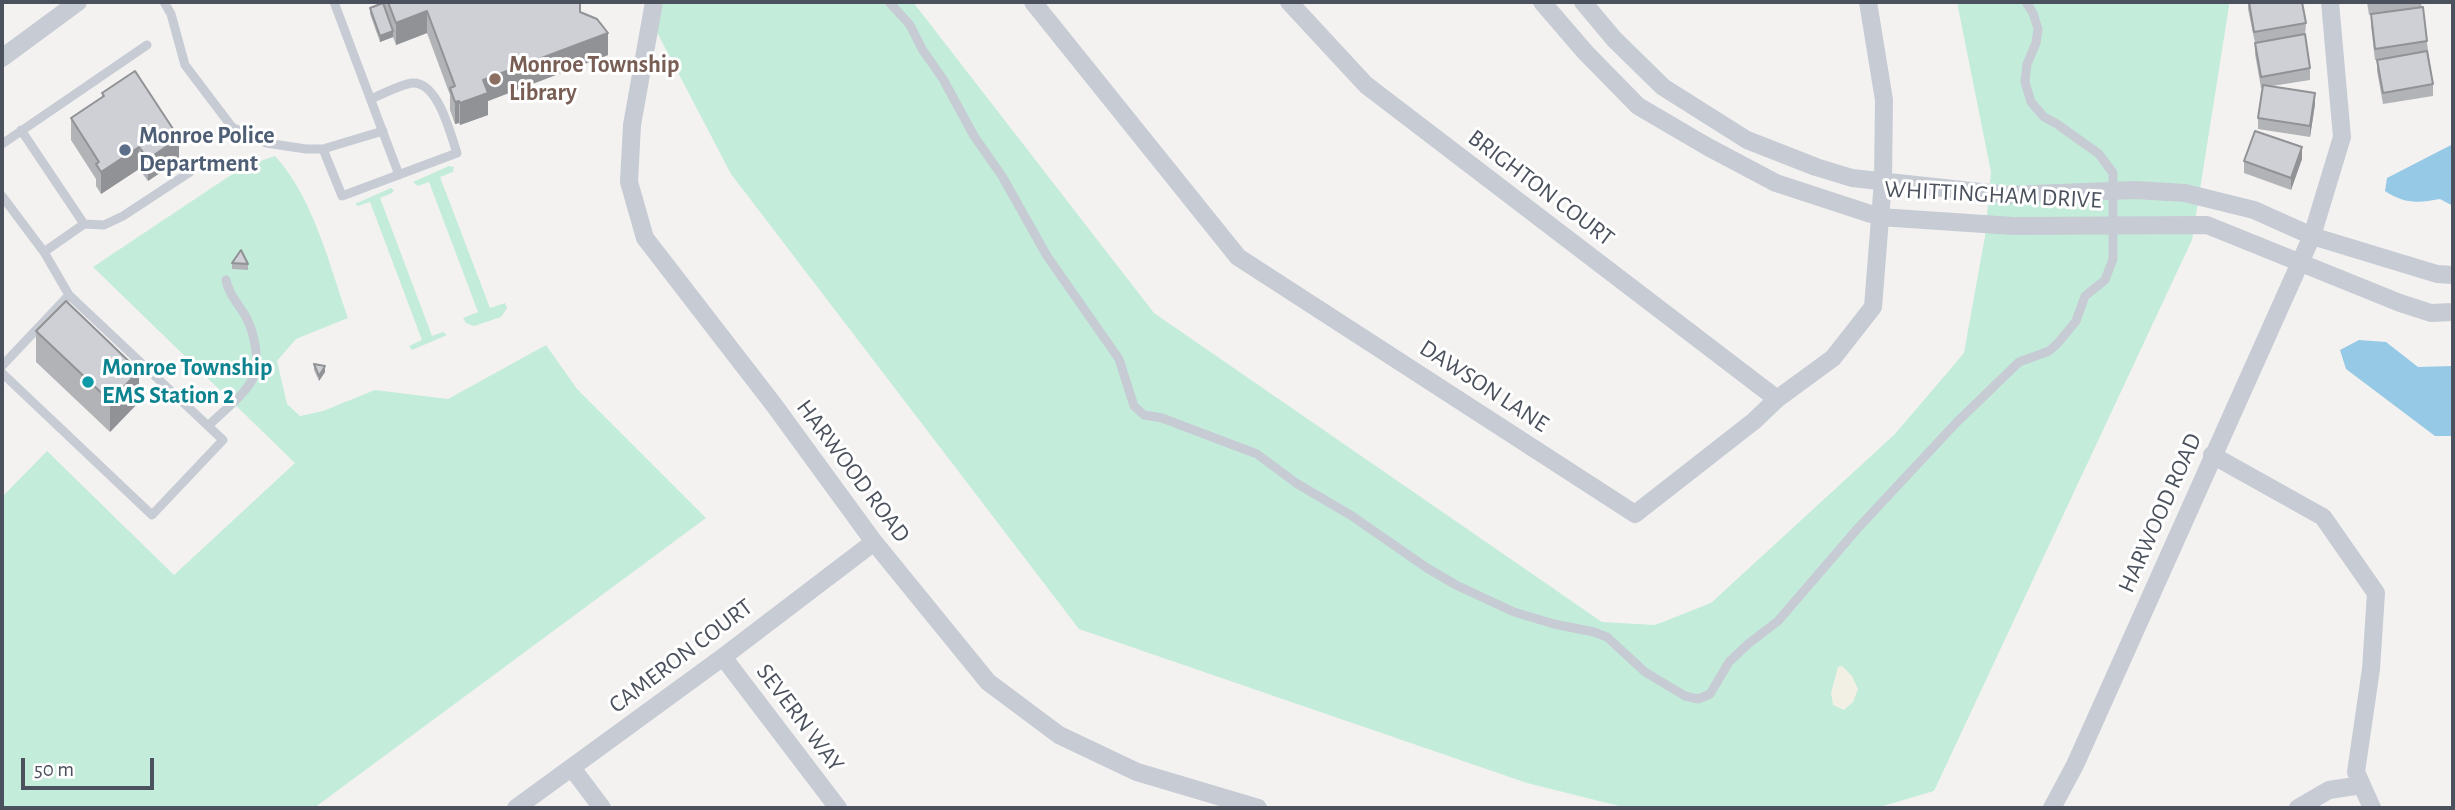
<!DOCTYPE html>
<html>
<head>
<meta charset="utf-8">
<style>
	body { margin:0 }
	#map { position:relative; width:2455px; height:810px; overflow:hidden; background:#f3f2f1; font-family:"Alegreya Sans",sans-serif }
	canvas { display:block }
	.frame { position:absolute; inset:0; border:4px solid #4b525d; pointer-events:none }
	.scale { position:absolute; left:21px; top:758px; width:133px; height:32px; box-sizing:border-box; border:4px solid #4b525d; border-top:0; padding-left:9px; font-size:21px; line-height:24px; white-space:nowrap; color:#4b525d; -webkit-text-stroke:5px #fff; paint-order:stroke }
</style>
</head>
<body>
<div id="map">
<canvas width="2455" height="810"></canvas>
<div class="frame"></div>
<div class="scale">50 m</div>
</div>
<script>
const context = document.querySelector('canvas').getContext('2d');
context.lineJoin = 'round';
function fill(path, color) {
  context.fillStyle = color;
  context.fill(path, 'evenodd');
}
function strokePath(path, color, width, dash) {
  context.strokeStyle = color;
  context.lineWidth = width;
  context.lineCap = dash ? 'butt' : 'round';
  context.setLineDash(dash || []);
  context.stroke(path);
}
function write(font, color, halo, rows, align = 'center') {
  context.font = font + ' "Alegreya Sans",sans-serif';
  context.lineWidth = 6;
  context.setLineDash([]);
  context.textBaseline = 'middle';
  context.strokeStyle = halo;
  context.fillStyle = color;
  for (const [text, x, y, turn = 0] of rows) {
    context.save();
    context.translate(x, y);
    context.rotate((+turn || 0) * Math.PI / 180);
    context.textAlign = isNaN(turn) ? turn : align;
    if (halo) context.strokeText(text, 0, 0);
    context.fillText(text, 0, 0);
    context.restore();
  }
}
const green = new Path2D(`
	M654,2H913L1154,313L1602,622L1655,625L1711,603L1895,434L1964,353L1985,236L1991,172L1957,2H2229V6L2192,240L1934,791L1876,808H1627L1527,783L1079,629L731,174L650,19Z
	M275,156C314,199 329,264 348,318L296,339L277,361L287,404L300,416L323,411L375,390L448,399L546,345L577,389L706,518L314,808H2V497L47,451L174,575L295,463L93,267L243,167Z
	M449,166L454,167L453,172L440,177L490,308L505,303L507,308L501,317L474,326L466,323L463,318L478,312L429,182L418,186L413,182Z
	M391,188L394,190L392,193L380,198L432,336L443,332L447,335L412,350L409,346L422,340L370,202L358,206L355,204Z`);
const sand = new Path2D(`
	M1842,666L1852,676L1858,689L1853,702L1844,710L1833,705L1831,693L1838,667Z`);
const water = new Path2D(`
	M2453,144V206L2440,199C2418,203 2404,204 2385,191L2387,178Z
	M2359,340L2386,342L2418,367L2453,366V436H2435L2346,369L2340,350Z`);
const lane = new Path2D(`
	M164,2L171,14L185,65L232,127L266,143L306,149H323L383,131
	M334,2L399,175
	M889,2L910,25L922,49L943,79L974,136L1002,176L1047,256L1119,359L1134,406L1144,415L1162,418L1257,454L1296,483L1352,516L1427,568L1456,585L1514,612L1554,624L1594,632L1607,637L1645,672L1685,696L1698,699L1710,694L1729,662L1748,644L1778,621L1858,528L1956,423L2019,362L2049,351L2058,343L2076,321L2085,296L2105,280L2113,259V173L2099,154L2057,124L2044,117L2031,102L2025,82L2027,64L2036,43L2038,29L2033,13L2026,2
	M21,130L84,224
	M2,144L147,45
	M323,149L342,196L457,153C450,133 438,81 412,83C399,85 383,94 371,99
	M2,196L44,252L69,295L223,440L152,515L2,373
	M44,252L84,224L104,225L123,216L190,172
	M2,366L69,295
	M208,426C221,413 251,390 255,373C259,357 254,333 247,319C240,305 229,296 226,280`);
const street = new Path2D(`
	M654,2L632,125L629,182L645,238L774,405L874,542L988,682L1059,735L1137,772L1258,808
	M1033,2L1238,257L1635,514L1754,421L1777,399L1833,358L1873,307L1883,181L1884,100L1868,2
	M1289,2L1366,85L1777,399
	M1542,2L1586,53L1638,106L1708,147L1776,183L1880,217L2013,226L2207,225L2400,303L2431,313L2453,312
	M1583,2L1614,39L1663,87L1747,140L1816,167L1852,178L2008,195L2135,190L2185,193L2254,210L2312,236L2437,274L2453,275
	M2,58L78,2
	M2212,455L2323,517L2376,593L2371,669L2356,772L2372,808
	M723,657L838,808
	M572,768L602,808
	M516,808L723,657L874,542
	M2052,808L2075,765L2312,236L2342,137L2330,2
	M2298,808L2329,790L2362,785`);
const wall = new Path2D(`
	M380,2H580V12L608,55L488,101V115L460,125L459,123L455,124L450,110V95L427,33L396,45L393,37L380,42L370,14V8L381,4Z
	M2248,2H2302L2306,23L2305,35L2310,68V80L2272,86L2315,104L2310,137L2258,129V118L2263,88H2261L2255,54V43L2248,9Z
	M2367,2H2421L2433,84V96L2383,104L2377,71V60H2375L2371,25V14L2369,15Z
	M102,93L179,160L148,181L139,169L101,194L96,186V179L71,140V118L102,97Z
	M2302,159L2291,190L2244,173V161Z
	M232,263L248,264V270L232,269Z
	M36,331L139,402L110,432L36,362Z
	M314,364L325,372L319,381L314,370Z`);
const shadedWall = new Path2D(`
	M427,11V33L396,45V23Z
	M393,31V37L380,42V36Z
	M608,33V55L488,101V115L460,125V103L483,80Z
	M2315,93V104L2310,137V126Z
	M459,101V123L455,124V102Z
	M179,138V160L148,181V159Z
	M139,147V169L101,194V172Z
	M2302,147V159L2291,190V178Z
	M325,366V372L319,381V376Z
	M139,371V402L110,432V401Z`);
const building = new Path2D(`
	M388,2H580V12L597,19L608,33L483,80L488,93L460,103L459,101L455,102L450,88L455,86L427,11L396,23Z
	M2249,2H2302L2306,23L2254,32Z
	M383,3L393,31L380,36L370,8Z
	M2423,7L2427,41L2375,49L2371,14Z
	M2305,34L2310,68L2261,77L2255,43Z
	M2427,51L2433,84L2383,93L2377,60Z
	M135,71L179,138L148,159L139,147L101,172L96,164L99,162L71,118L104,96L102,93Z
	M2263,85L2315,93L2310,126L2258,118Z
	M2255,131L2302,147L2291,178L2244,161Z
	M241,250L248,264L232,263Z
	M66,301L139,371L110,401L36,331Z
	M314,364L325,366L319,376Z`);
const markers = [
	[495,79,7,"#8d6e63"],
	[125,150,7,"#5c6f8a"],
	[88,382,7,"#0f9aa8"]
];
const educationNames = [
	["Monroe Township",509,65],
	["Library",509,93]
];
const serviceNames = [
	["Monroe Police",139,136],
	["Department",139,164]
];
const streetNames = [
	["BRIGHTON COURT",1541,188,37],
	["WHITTINGHAM DRIVE",1993,195,3],
	["DAWSON LANE",1484,386,33],
	["HARWOOD ROAD",853,471,53],
	["HARWOOD ROAD",2160,513,-66],
	["CAMERON COURT",681,656,-37],
	["SEVERN WAY",800,718,53]
];
const cultureNames = [
	["Monroe Township",102,368],
	["EMS Station 2",102,396]
];
fill(green, '#c4ecda');
fill(sand, '#f2f0e4');
fill(water, '#96c9e5');
strokePath(lane, '#c6cbd4', 9);
strokePath(street, '#c6cbd4', 18);
fill(wall, '#b2b3b7');
fill(shadedWall, '#919295');
fill(building, '#cfd0d5');
strokePath(building, '#919295', 2);
for (const [x, y, r, color] of markers) {
  const dot = new Path2D();
  dot.arc(x, y, r, 0, 2 * Math.PI);
  context.fillStyle = color;
  context.fill(dot);
  strokePath(dot, '#fff', 2.5);
}
write('bold 24px', '#785e54', '#fff', educationNames, 'left');
write('bold 24px', '#4e5e75', '#fff', serviceNames, 'left');
write('24px', '#4b525d', '#fff', streetNames);
write('bold 24px', '#0d838f', '#fff', cultureNames, 'left');
</script>
</body>
</html>
